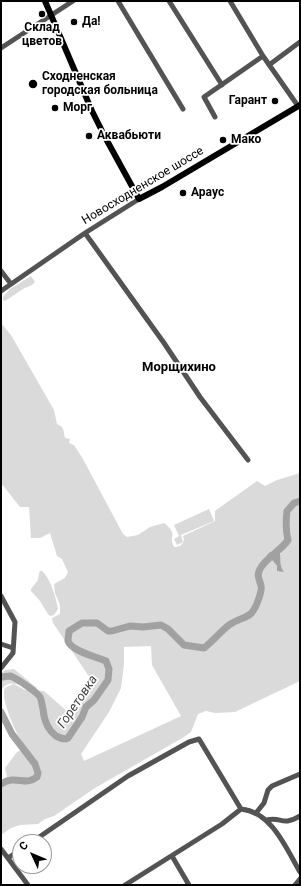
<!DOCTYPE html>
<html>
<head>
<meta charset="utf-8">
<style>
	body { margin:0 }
	#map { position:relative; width:301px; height:886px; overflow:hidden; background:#fff; font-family:Roboto,sans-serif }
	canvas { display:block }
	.frame { position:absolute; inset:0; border:2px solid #000; pointer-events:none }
	.north { position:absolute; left:12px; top:834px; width:40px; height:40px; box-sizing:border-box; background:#fff; border:1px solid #999; border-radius:50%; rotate:314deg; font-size:11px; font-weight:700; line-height:16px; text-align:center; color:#000 }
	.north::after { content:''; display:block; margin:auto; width:14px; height:18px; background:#000; clip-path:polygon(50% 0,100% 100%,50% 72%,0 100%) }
</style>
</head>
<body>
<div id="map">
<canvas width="301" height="886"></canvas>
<div class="frame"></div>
<div class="north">С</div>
</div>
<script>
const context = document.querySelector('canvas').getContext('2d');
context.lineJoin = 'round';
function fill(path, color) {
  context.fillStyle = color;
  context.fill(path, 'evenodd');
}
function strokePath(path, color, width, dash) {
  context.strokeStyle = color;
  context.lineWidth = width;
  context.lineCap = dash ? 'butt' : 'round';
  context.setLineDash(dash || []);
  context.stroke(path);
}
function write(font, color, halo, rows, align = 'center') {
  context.font = font + ' Roboto,sans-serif';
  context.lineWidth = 3.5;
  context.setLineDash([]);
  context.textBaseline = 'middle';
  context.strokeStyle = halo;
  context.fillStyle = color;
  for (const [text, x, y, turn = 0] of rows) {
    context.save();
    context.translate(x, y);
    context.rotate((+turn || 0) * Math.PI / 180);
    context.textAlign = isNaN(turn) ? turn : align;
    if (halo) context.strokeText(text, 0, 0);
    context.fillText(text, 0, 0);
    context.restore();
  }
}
const green = new Path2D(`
	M31,276L35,282L32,285L23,289L5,301L3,300V297L10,289Z
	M1,323L11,335L54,410L57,424C65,427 63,431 65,438L70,439L69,443L74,445L83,459L123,534L127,537L138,535L150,527L164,523C179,535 168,535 174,547C179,547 182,546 184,540L183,536L215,521V511L219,508L257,481L265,486L277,480L300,473V681L235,712L215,713L206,711L198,714L191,732L184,737L95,788L54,816L45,819L38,824L20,825L11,828L1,835V780L7,777L5,768L17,752L21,750L22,741L19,737C14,728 0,696 5,688C7,686 11,685 14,684L25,690H32C22,686 8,677 1,691V674L5,670L14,669L37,688L33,690L44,691L69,713L94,684L53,623L52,618L60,614V605L55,593L54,584L65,578L68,572L62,559L57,556L50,533L40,538H31L29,507H20L1,483ZM282,545H284C279,554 279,563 283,571H279C277,566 275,561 268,559L267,555L274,553ZM151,646L152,665L181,716L84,761L81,754L109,712L121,688L124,664V647Z
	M209,509L214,521L181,535L183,542L177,545L174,539L179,536L174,525Z
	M40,571H42C51,579 56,598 58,609L54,615L50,616L48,614L40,601L31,591V589L38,580L39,573Z`);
const water = new Path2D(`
	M284,544L280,552C281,559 279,565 284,572L277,571V566L273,561L269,559L267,555L270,552L272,553Z`);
const river = new Path2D(`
	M1,677C4,677 7,676 10,676C15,677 38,693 40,697C42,701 42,706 43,709C44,720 48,730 56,736C60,738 64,740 68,738L82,717L86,707L94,700L108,680L109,669L106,661C97,657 71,651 68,641C68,638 69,634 69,631L82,623H97L108,631H112L130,626L143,627L161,625L168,629L184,645L204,648C213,641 220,632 229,625C245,614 251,622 259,598C260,595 262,589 261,586C260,579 256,577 260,569C266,557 281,551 288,540C286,532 286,519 287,511L294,503L300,501
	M1,712L12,734L35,764L38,773L37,777C24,787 17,774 1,784`);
const minor = new Path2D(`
	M118,1L183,109
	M169,1L222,85
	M230,1L263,56L298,106
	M1,48L73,1
	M269,65L300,42
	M215,117L204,97L263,56
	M85,233L164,343L200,397L248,460
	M1,271L11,284
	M1,291L85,233L139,199
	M1,596L15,622L13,653L1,668
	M1,644L13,648
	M256,813L264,803L268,790L272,786L300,774
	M267,820C281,816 282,827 300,816
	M32,842L128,776L189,742L199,739L241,809
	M1,849L28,885
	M172,856L189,885
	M8,858L20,850
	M125,885L222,824L241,809C272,812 286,848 300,872
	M295,885L300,879`);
const major = new Path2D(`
	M45,1L92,111L105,137L139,199L162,187L300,105`);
const markers = [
	[42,14,4,"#000"],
	[74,22,4,"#000"],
	[33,84,5,"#000"],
	[275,101,4,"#000"],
	[55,108,4,"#000"],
	[89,136,4,"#000"],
	[223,140,4,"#000"],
	[183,193,4,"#000"]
];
const poiNames = [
	["Да!",82,22],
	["Склад",42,28,"center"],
	["цветов",42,42,"center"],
	["Сходненская",42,77],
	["городская больница",42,91],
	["Гарант",267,101,"right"],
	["Морг",63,108],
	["Аквабьюти",97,136],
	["Мако",231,140],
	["Араус",191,193]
];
const streetNames = [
	["Новосходненское шоссе",143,186,-31]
];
const neighbourhoodNames = [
	["Морщихино",179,368]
];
const waterNames = [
	["Горетовка",78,702,-56]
];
fill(green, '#dadada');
fill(water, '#a1a1a1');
strokePath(river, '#a1a1a1', 7);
strokePath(minor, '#535353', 5);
strokePath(major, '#000', 6);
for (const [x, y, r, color] of markers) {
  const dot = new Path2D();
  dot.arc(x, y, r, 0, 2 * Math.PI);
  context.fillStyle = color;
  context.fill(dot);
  strokePath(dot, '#fff', 1.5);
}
write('bold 12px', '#000', '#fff', poiNames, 'left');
write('12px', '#000', '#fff', streetNames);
write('bold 13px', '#000', '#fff', neighbourhoodNames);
write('italic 13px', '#424242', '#fff', waterNames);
</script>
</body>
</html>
